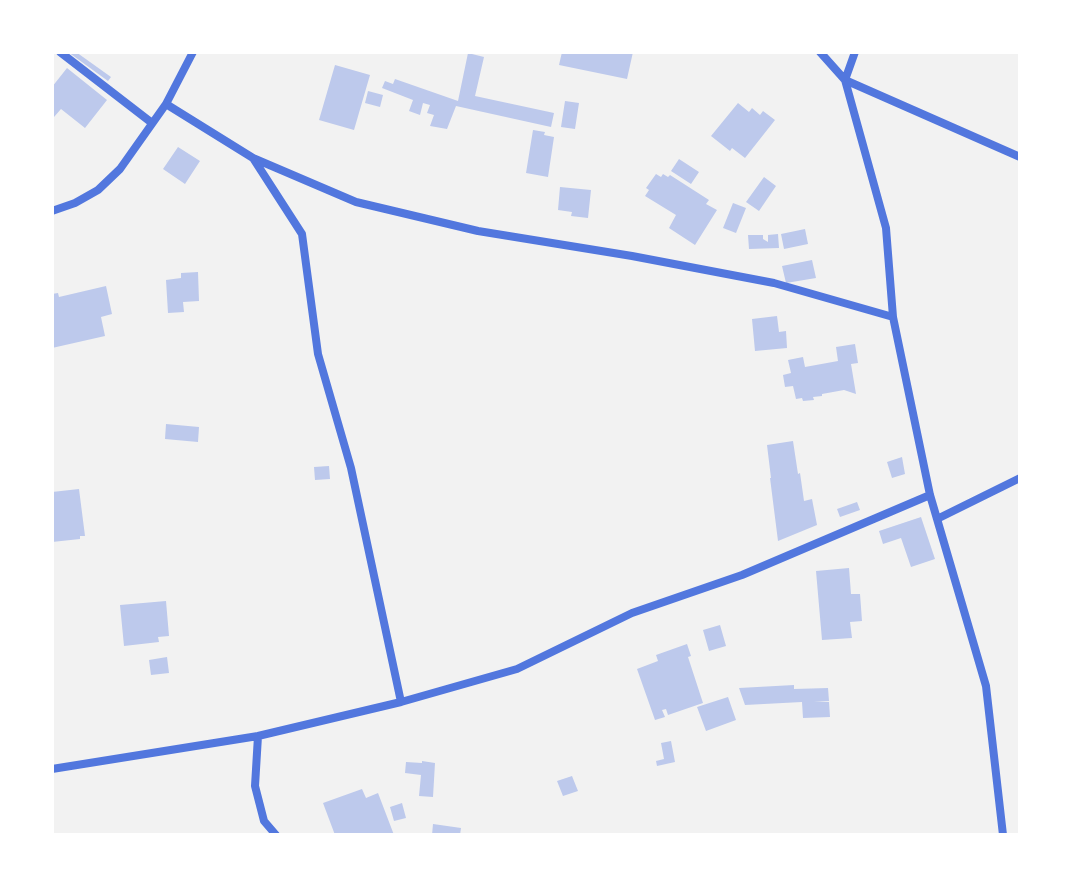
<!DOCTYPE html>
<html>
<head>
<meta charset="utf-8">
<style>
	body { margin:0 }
	#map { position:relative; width:1072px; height:887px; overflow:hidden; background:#f2f2f2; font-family:Manrope,sans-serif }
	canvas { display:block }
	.frame { position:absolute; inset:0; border:54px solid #fff; pointer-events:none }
</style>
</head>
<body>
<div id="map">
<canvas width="1072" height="887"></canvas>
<div class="frame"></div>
</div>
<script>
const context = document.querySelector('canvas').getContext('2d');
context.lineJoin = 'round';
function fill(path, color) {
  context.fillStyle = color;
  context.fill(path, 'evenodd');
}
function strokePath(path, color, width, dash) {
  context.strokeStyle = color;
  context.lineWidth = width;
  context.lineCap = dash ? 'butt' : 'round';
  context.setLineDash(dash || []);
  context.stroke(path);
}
const building = new Path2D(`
	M68,52H76L111,77L108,81Z
	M562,52H633L627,79L559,65Z
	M468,53L484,57L475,96L554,113L551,127L456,106L447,129L430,126L434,115L427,113L430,105L423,103L420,115L409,111L413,100L382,88L385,81L393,84L395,79L458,101Z
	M335,65L370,75L354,130L319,120Z
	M67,68L107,100L85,128L61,109L54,117L52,116V87Z
	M368,91L383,95L380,107L365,103Z
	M565,101L579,103L575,129L561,127Z
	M738,103L749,112L752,108L760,115L763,111L775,120L745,158L732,148L730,151L711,136Z
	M533,130L545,132L544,135L554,137L548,177L526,173Z
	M178,147L200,161L185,184L163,169Z
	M679,159L699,172L691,184L671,171Z
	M656,174L661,177L663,174L668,177L670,175L709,200L706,204L717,210L695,245L669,228L676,215L645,196L649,190L646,188Z
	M764,177L776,186L759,211L746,202Z
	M560,187L591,190L588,218L571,216L572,212L558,210Z
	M733,203L746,208L736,233L723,228Z
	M805,229L808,244L784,249L781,234Z
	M778,234L779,248L749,249L748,235H763V239L768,242V235Z
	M812,260L816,278L786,283L782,266Z
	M198,272L199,301L183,302L184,312L168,313L166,280L181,278V273Z
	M106,286L112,314L101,317L105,336L52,348V294L58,293L59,297Z
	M777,316L779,332L786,331L787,348L755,351L752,319Z
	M855,344L858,363L851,364L856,394L844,390L822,394V396L813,397L814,400L803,401L802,398L796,399L793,386L785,387L783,375L791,373L788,360L803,357L805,367L838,361L836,347Z
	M166,424L199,427L198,442L165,439Z
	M793,441L798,474L800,473L804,501L812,499L817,525L778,541L770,478H771L767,445Z
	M902,457L905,474L892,478L887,462Z
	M329,466L330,479L315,480L314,467Z
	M79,489L85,536H80V539L52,542V492Z
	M857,502L860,510L840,517L837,509Z
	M921,517L935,559L911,567L901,538L883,544L879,531Z
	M849,568L851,594H860L862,621L850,622L852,638L822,640L816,571Z
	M166,601L169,636L158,637L159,642L124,646L120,605Z
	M720,625L726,646L709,651L703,630Z
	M687,644L691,656L688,657L703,703L668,715L666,709L662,710L665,717L655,720L637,669L658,661L656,655Z
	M167,657L169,673L151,675L149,660Z
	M794,685V689L828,688L829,701L814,702H829L830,717L803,718L802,702L745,705L739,688Z
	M728,697L736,720L706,731L697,707Z
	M671,741L675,762L657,766L656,761L664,759L661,743Z
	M422,761L435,763L433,797L419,796L421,775L405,773L406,762L422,763Z
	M572,776L578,791L563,796L557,781Z
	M362,789L366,798L378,793L394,835H350L349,833L335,835L323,803Z
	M402,803L406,818L394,821L390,807Z
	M433,824L461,828L460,835H432Z`);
const minor = new Path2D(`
	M60,52L152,123
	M820,52L845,80L1020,157
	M855,52L845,80L886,228L893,317L930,495L986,686L1003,835
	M166,104L253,158L356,202L478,231L632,256L774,283L893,317
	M52,211L75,203L98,190L120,169L166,104L193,52
	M937,519L1020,478
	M401,702L517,669L632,613L742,575L930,495
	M258,736L255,786L264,821L276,835
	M52,769L258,736L401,702L351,468L318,354L302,234L253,158`);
fill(building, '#bdc9ec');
strokePath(minor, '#5277de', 8);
</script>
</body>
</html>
